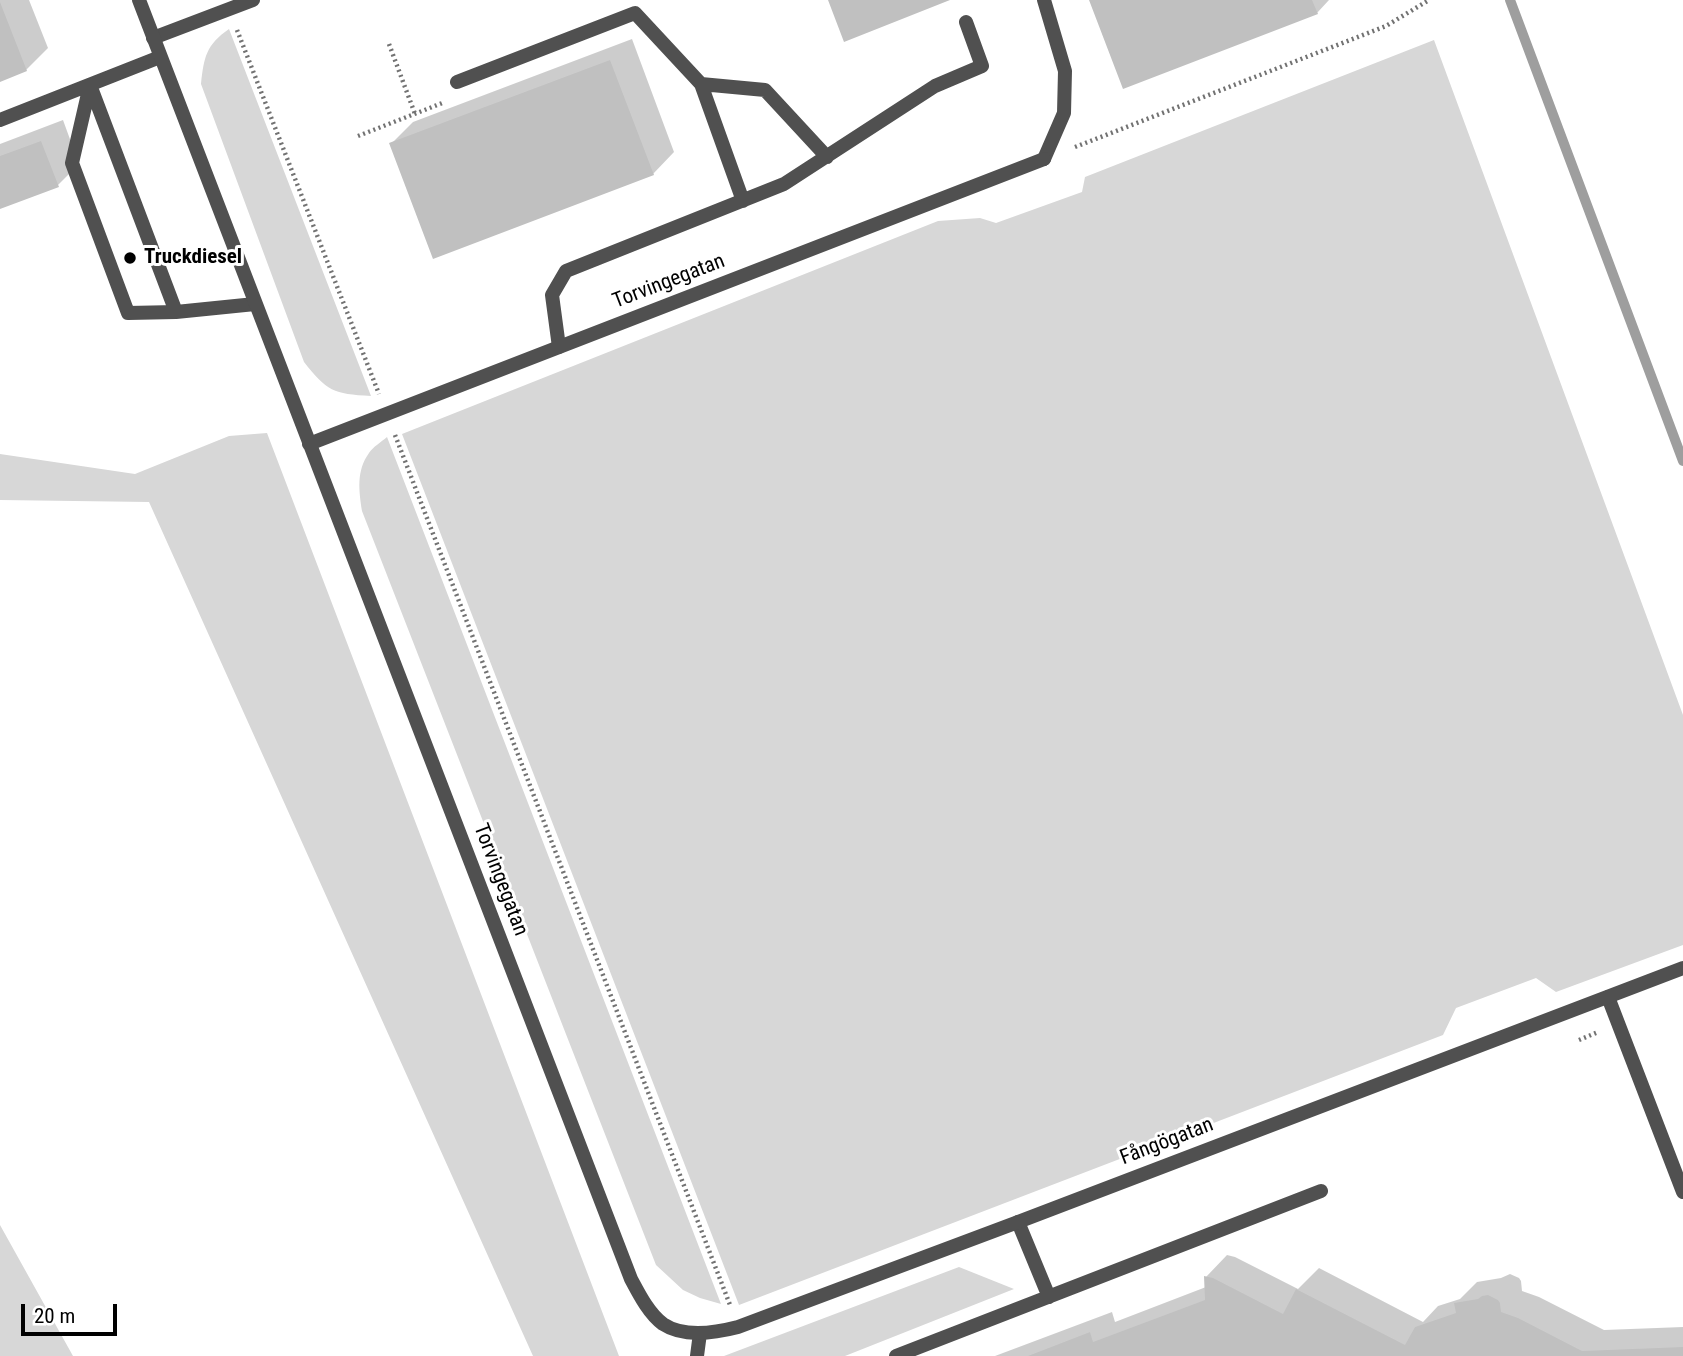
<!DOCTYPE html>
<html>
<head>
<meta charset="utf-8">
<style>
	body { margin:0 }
	#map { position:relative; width:1683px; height:1356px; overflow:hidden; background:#fff; font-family:"Roboto Condensed",sans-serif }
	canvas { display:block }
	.scale { position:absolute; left:21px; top:1304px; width:96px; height:32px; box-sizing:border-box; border:4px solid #000; border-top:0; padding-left:9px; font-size:21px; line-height:24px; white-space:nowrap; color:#000; -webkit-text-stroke:5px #fff; paint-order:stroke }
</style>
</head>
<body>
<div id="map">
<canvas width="1683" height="1356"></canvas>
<div class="scale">20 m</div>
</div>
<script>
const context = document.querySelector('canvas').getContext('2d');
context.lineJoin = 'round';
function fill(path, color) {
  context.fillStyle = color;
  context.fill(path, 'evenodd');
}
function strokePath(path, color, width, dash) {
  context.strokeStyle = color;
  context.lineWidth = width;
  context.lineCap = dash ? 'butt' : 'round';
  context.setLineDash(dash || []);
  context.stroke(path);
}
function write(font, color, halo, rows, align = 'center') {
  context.font = font + ' "Roboto Condensed",sans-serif';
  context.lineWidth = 6;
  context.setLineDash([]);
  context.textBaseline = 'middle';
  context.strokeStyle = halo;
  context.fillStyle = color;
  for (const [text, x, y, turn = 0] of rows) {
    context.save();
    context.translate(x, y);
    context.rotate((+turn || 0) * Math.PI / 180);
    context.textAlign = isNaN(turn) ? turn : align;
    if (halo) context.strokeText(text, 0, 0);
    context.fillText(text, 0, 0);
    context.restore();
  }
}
const green = new Path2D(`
	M229,29L371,396C333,394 327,391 304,362L201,84C204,57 206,45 229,29Z
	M1434,40L1683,715V945L1556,992L1536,978L1456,1008L1443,1035L739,1305L402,434L938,221L980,218L996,223L1082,192L1085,177Z
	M267,433L619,1356H533L149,502L0,500V454L135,474L229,436Z
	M387,437L721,1304L700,1298L683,1290L656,1265L362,511C359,491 356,471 369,453C373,447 381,442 387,437Z
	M0,1225L73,1356H0Z
	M959,1267L1014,1289L845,1356H724Z`);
const shadow = new Path2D(`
	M0,0H29L48,48L26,70L0,80Z
	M1091,0H1329L1317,13Z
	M632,39L674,152L653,174L391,144L413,122Z
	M63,120L79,164L58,185L0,207V144Z
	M1227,1255L1235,1257L1298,1289L1319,1268L1423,1322L1438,1306L1460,1299L1477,1282L1501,1278L1510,1274L1519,1278L1521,1281L1522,1291L1539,1297L1604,1330L1683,1327V1356H995L1112,1312L1115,1322L1206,1287V1277Z`);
const stream = new Path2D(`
	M1510,0L1683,461`);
const building = new Path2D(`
	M828,0H950L844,42Z
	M1089,0H1312L1318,14L1123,89Z
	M0,2L27,71L0,82Z
	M610,60L654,175L433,259L389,143Z
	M41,141L59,187L0,209V156Z
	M1204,1276L1213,1278L1283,1314L1296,1289L1405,1345L1415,1327L1456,1313L1454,1303L1478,1299L1482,1296L1488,1295L1498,1300L1500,1303L1501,1312L1518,1318L1582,1351L1683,1347V1356H1028L1090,1332L1093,1342L1205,1300Z`);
const path = new Path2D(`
	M237,30L379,394
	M389,44L415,114
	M358,136L445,102
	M1075,147L1386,26L1429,0
	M395,435L730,1305
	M1579,1040L1598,1032`);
const lane = new Path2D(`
	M153,38L253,0
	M457,82L635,13L701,84L765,90L827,157
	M701,84L743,201
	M0,120L160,57
	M1044,159L1064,113L1065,71L1044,0
	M176,312L90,85L72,163L128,313L176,312L255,304
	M559,347L552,295L566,271L784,184L935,86L982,66L966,22
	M1608,997L1683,1192
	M1018,1222L1049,1297
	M697,1356L700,1333
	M896,1356L1321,1191`);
const street = new Path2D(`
	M139,0L631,1279C639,1294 649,1314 663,1324C684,1338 715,1333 738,1327L1018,1222L1683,968
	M309,444L1044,159`);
const markers = [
	[130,258,7,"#000"]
];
const poiNames = [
	["Truckdiesel",144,258]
];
const streetNames = [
	["Torvingegatan",669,282,-21],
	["Torvingegatan",500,880,69],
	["Fångögatan",1167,1142,-21]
];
fill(green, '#d7d7d7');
fill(shadow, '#0003');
strokePath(stream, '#9e9e9e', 10);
fill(building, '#c0c0c0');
strokePath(path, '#727272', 4.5, [2, 3.5]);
strokePath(lane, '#505050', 14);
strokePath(street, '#505050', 14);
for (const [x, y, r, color] of markers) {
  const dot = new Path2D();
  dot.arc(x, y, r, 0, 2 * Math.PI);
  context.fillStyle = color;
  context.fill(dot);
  strokePath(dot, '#fff', 2.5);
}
write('bold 21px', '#000', '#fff', poiNames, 'left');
write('21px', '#000', '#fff', streetNames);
</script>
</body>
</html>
